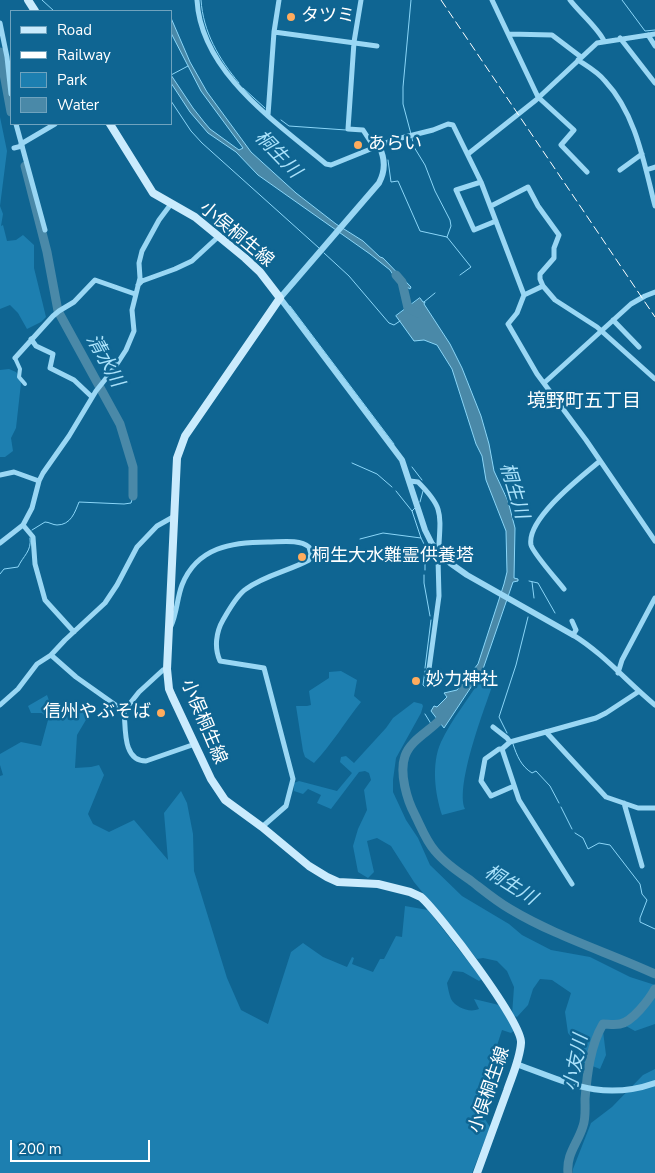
<!DOCTYPE html>
<html>
<head>
<meta charset="utf-8">
<style>
	body { margin:0 }
	#map { position:relative; width:655px; height:1173px; overflow:hidden; background:#0f6592; font-family:"Nunito Sans",sans-serif }
	canvas { display:block }
	.legend { position:absolute; left:10px; top:10px; width:162px; height:115px; box-sizing:border-box; background:#0f6592; border:1px solid #6fa3be; margin:0; padding:6px 9px; list-style:none; font-size:15px; color:#fff }
	.legend li { display:flex; align-items:center; gap:10px; height:25px }
	.legend b { width:25px; border:1px solid #6fa3be }
	.scale { position:absolute; left:10px; top:1140px; width:140px; height:22px; box-sizing:border-box; border:2px solid #fff; border-top:0; padding-left:6px; font-size:15px; line-height:18px; white-space:nowrap; color:#fff; -webkit-text-stroke:4px #0f6592; paint-order:stroke }
</style>
</head>
<body>
<div id="map">
<canvas width="655" height="1173"></canvas>
<ul class="legend">
<li><b style="height:6px;background:#caebfd"></b>Road</li>
<li><b style="height:6px;background:#fff"></b>Railway</li>
<li><b style="height:14px;background:#1d7fb0"></b>Park</li>
<li><b style="height:14px;background:#4a89a8"></b>Water</li>
</ul>
<div class="scale">200 m</div>
</div>
<script>
const context = document.querySelector('canvas').getContext('2d');
context.lineJoin = 'round';
function fill(path, color) {
  context.fillStyle = color;
  context.fill(path, 'evenodd');
}
function strokePath(path, color, width, dash) {
  context.strokeStyle = color;
  context.lineWidth = width;
  context.lineCap = dash ? 'butt' : 'round';
  context.setLineDash(dash || []);
  context.stroke(path);
}
function write(font, color, halo, rows, align = 'center') {
  context.font = font + ' "Nunito Sans","Noto Sans JP",sans-serif';
  context.lineWidth = 5;
  context.setLineDash([]);
  context.textBaseline = 'middle';
  context.strokeStyle = halo;
  context.fillStyle = color;
  for (const [text, x, y, turn = 0] of rows) {
    context.save();
    context.translate(x, y);
    context.rotate((+turn || 0) * Math.PI / 180);
    context.textAlign = isNaN(turn) ? turn : align;
    if (halo) context.strokeText(text, 0, 0);
    context.fillText(text, 0, 0);
    context.restore();
  }
}
const green = new Path2D(`
	M0,117L7,151L0,206L3,214L1,226L3,225L7,241L16,240L23,235L34,245V268L46,317L41,322L27,329L18,313L10,305L0,309Z
	M9,369L16,372L20,378L21,383L16,428L11,438L13,451L5,457H0V370Z
	M341,671L357,680L354,696L361,702C345,722 332,744 314,763L305,757L303,751L296,706H307L311,705L309,691L329,678V672Z
	M483,676L494,681C485,707 455,785 465,809L442,815C435,794 431,764 441,742C452,719 469,698 483,676Z
	M47,695L51,706H68L90,713L77,735L75,768L91,767L99,765L104,775L88,814L93,824L109,832L134,820L168,860L164,813L181,791L187,803L193,834L194,871L227,978L241,1010L268,1024L291,952L303,943L323,957L347,967L352,957L354,958L352,964L373,972L380,959H384L396,936L402,937L405,906L428,910L482,979L479,981L463,972L453,971L447,983C448,988 449,994 451,999C456,1008 470,1013 479,1009L474,999L499,1005L515,1030L511,1033L502,1030L477,1107L490,1127L472,1173H0V776L3,775L0,765V754L21,742L41,746L48,720L42,713H31L28,706Z
	M414,702L422,704L423,706L421,713L396,758L393,780V792L406,820L418,838L430,865L462,896L509,924L522,935L551,950L590,957L630,977L655,985V1024L635,1031L615,1020L603,1031L606,1055L600,1069L582,1062L576,1042L568,1033L565,1012L571,993L552,980L540,979L533,989L528,1005L517,1017L512,1015L514,987L507,971L497,961L483,958L477,959L414,882L391,846L377,838L367,841L374,872L368,878L358,872L353,846L358,829L367,810L364,790L371,780L369,773L365,771L359,772L331,809L317,803L321,795L308,789L303,794L294,791V783L299,781L337,791L352,773L340,762L341,757L346,756L354,763L386,728L393,718Z
	M655,1069V1173H573V1169L591,1123L612,1107L643,1075Z`);
const water = new Path2D(`
	M171,18L190,62L207,92L251,152L296,193L336,224L363,241L380,257L383,258L411,287L410,289L397,281L390,270L370,254L258,175L236,152L208,133L190,112L171,83V75L193,108L204,122L210,129L239,150L243,148L201,91L171,33Z
	M420,298L423,302H425L424,304L450,344L462,368L481,416L489,444L494,471L508,501L515,528L514,578L518,579V581L513,582L483,669L444,728L431,711L434,706L437,707L447,697L444,693L457,690L478,664L504,584L507,572L506,531L486,480L482,456L476,444L452,369L437,345L424,340L414,341L396,316Z`);
const stream = new Path2D(`
	M42,0L54,11
	M201,0C203,32 219,59 239,83
	M622,0L645,31L655,30
	M171,75L188,66
	M243,88L265,108
	M171,101L191,131L202,143L319,248
	M281,120L289,126L346,130
	M411,134L403,104V87L411,0
	M412,138L414,147L425,165L435,191L450,220L451,226L447,237
	M388,160L391,182L398,181L420,231L447,237L471,267L460,275
	M324,253L349,276L389,323L394,325L400,321
	M424,302L435,293
	M290,306L394,444
	M352,463L377,474L392,487
	M412,467L422,480
	M396,491L412,511
	M420,502L423,491
	M416,507L412,511L421,538L425,546V570
	M32,530L45,522C49,522 53,525 57,525C71,525 75,512 79,502L124,504L131,503L133,496
	M360,539L383,533L421,538
	M0,574L4,569L18,567C23,556 32,551 30,538
	M424,575V583L430,616
	M529,581L538,583L555,613
	M532,582L534,598
	M425,668L431,620
	M425,687L423,685L425,671
	M425,714L433,727
	M507,733L499,717L516,665L528,617
	M513,744C517,756 521,766 532,773L536,771L550,786L559,803
	M561,807L572,829
	M575,833L583,838L588,849L599,843L610,845L640,884L642,894L647,900L640,918V922L655,929`);
const river = new Path2D(`
	M0,52L11,112
	M25,166L47,252L58,311L120,424L133,467V496
	M396,275L402,282L408,308L418,313
	M446,713C435,729 411,738 405,756C399,773 407,800 415,815C421,827 426,841 435,851C444,862 458,872 470,880C483,890 496,901 510,909C555,936 607,952 655,974
	M568,1173C566,1154 578,1143 583,1126C586,1118 585,1108 585,1099C587,1075 590,1046 603,1024C608,1024 614,1025 620,1024C632,1022 649,1000 655,989`);
const pedestrian = new Path2D(`
	M15,358L20,369L19,377L25,384`);
const minor = new Path2D(`
	M197,0C201,72 276,122 326,164L331,165L393,140L433,130L448,124L453,125L481,182L524,295L517,313L508,324L537,374L586,440L655,541
	M361,0L354,42L348,129L363,130L374,147
	M492,0L538,97L574,130L561,145L587,172
	M570,0C579,12 599,29 604,41
	M0,23L7,57L11,94
	M274,32L377,46
	M509,34L552,35L581,57
	M648,35L655,46
	M620,38L655,83
	M578,60C587,66 598,72 605,81C636,114 644,163 655,206
	M268,115L274,32L279,0
	M16,124L45,230
	M22,146L21,144L55,124
	M468,154L536,100L597,43L655,34
	M620,170L642,154
	M646,170L655,167
	M481,182L456,190L474,230L496,221
	M491,206L528,187L538,206L559,235L554,248V258L540,274V279L543,286L555,300L597,327L655,379
	M138,285L142,281L175,269L192,261L218,237
	M524,295L543,286
	M613,320L639,347
	M31,339L36,346L53,354L50,368L74,380L92,397
	M15,358L53,316L59,311L74,302L95,280L135,294
	M544,383L631,304L645,296L655,292
	M0,475L14,472L39,481
	M410,481L418,482C442,506 441,512 439,544
	M23,525L33,537L35,564L45,600L74,632
	M0,543L23,525L32,508L39,481L43,473L69,436L96,391L115,367L126,350L134,331L132,310L140,278L139,263L142,251L159,220L171,204
	M564,589C557,580 533,553 531,545C526,519 582,476 600,461
	M572,621L576,630L573,635C604,654 627,682 655,705
	M171,626C177,613 177,598 182,585C197,547 232,542 268,542C280,542 300,539 309,547L311,554L309,560C289,571 265,575 246,589C236,596 229,610 223,620C216,632 214,648 220,661L264,668L293,779L286,806L262,827
	M51,655L76,677L124,711C126,727 122,761 146,761L195,744
	M429,669L439,596L438,559
	M618,673L622,660L655,598
	M0,705L18,689L37,664L51,655L65,640L105,603L117,585L137,547L157,526L173,517
	M124,711L139,692L163,670L167,669
	M493,727L507,738L510,742
	M546,732L606,797L638,808H655
	M502,749H499L485,759L481,781L491,796L514,786
	M624,803L642,866
	M572,884L519,800L502,749L510,742L596,718L606,713L638,692`);
const tertiary = new Path2D(`
	M379,146C385,158 386,170 379,183L280,298L402,460L425,530L432,544L441,555L450,563L467,575L573,635
	M516,1064C567,1082 601,1102 655,1083`);
const secondary = new Path2D(`
	M28,0L35,11
	M110,124L153,193L195,217L245,258L260,272L280,298L185,436L177,458L167,669L169,689L172,696L211,779L225,800L262,827L309,866L327,877L338,882L378,884L410,892L421,897C439,913 523,1023 521,1043C520,1059 512,1076 507,1091C497,1118 487,1146 477,1173`);
const rail = new Path2D(`
	M441,0L655,317`);
const minorBridge = new Path2D(`
	M14,148L22,146`);
const markers = [
	[291,17,5,"#ffac5d"],
	[358,145,5,"#ffac5d"],
	[302,557,5,"#ffac5d"],
	[416,681,5,"#ffac5d"],
	[161,713,5,"#ffac5d"]
];
const poiNames = [
	["タツミ",301,17],
	["あらい",368,145],
	["桐生大水難霊供養塔",312,557],
	["妙力神社",426,681],
	["信州やぶそば",151,713,"right"]
];
const streetNames = [
	["小俣桐生線",236,235,40],
	["小俣桐生線",203,722,67],
	["小俣桐生線",490,1090,-71]
];
const waterNames = [
	["桐生川",277,155,46],
	["清水川",104,361,61],
	["桐生川",513,491,73],
	["桐生川",510,886,32],
	["小友川",577,1063,-79]
];
const neighbourhoodNames = [
	["境野町五丁目",584,402]
];
fill(green, '#1d7fb0');
fill(water, '#4a89a8');
strokePath(water, '#8bd6f8', 1);
strokePath(stream, '#8bd6f8', 1);
strokePath(river, '#4a89a8', 9);
strokePath(pedestrian, '#9ad7f4', 4);
strokePath(minor, '#9ad7f4', 5);
strokePath(tertiary, '#9ad7f4', 6);
strokePath(secondary, '#caebfd', 8);
strokePath(rail, '#fff', 1, [9, 4]);
strokePath(minorBridge, '#9ad7f4', 5);
for (const [x, y, r, color] of markers) {
  const dot = new Path2D();
  dot.arc(x, y, r, 0, 2 * Math.PI);
  context.fillStyle = color;
  context.fill(dot);
  strokePath(dot, '#0f6592', 2);
}
write('18px', '#fff', '#0f6592', poiNames, 'left');
write('18px', '#fff', '#0f6592', streetNames);
write('italic 19px', '#aae2fb', '#0f6592', waterNames);
write('19px', '#fff', '#0f6592', neighbourhoodNames);
</script>
</body>
</html>
